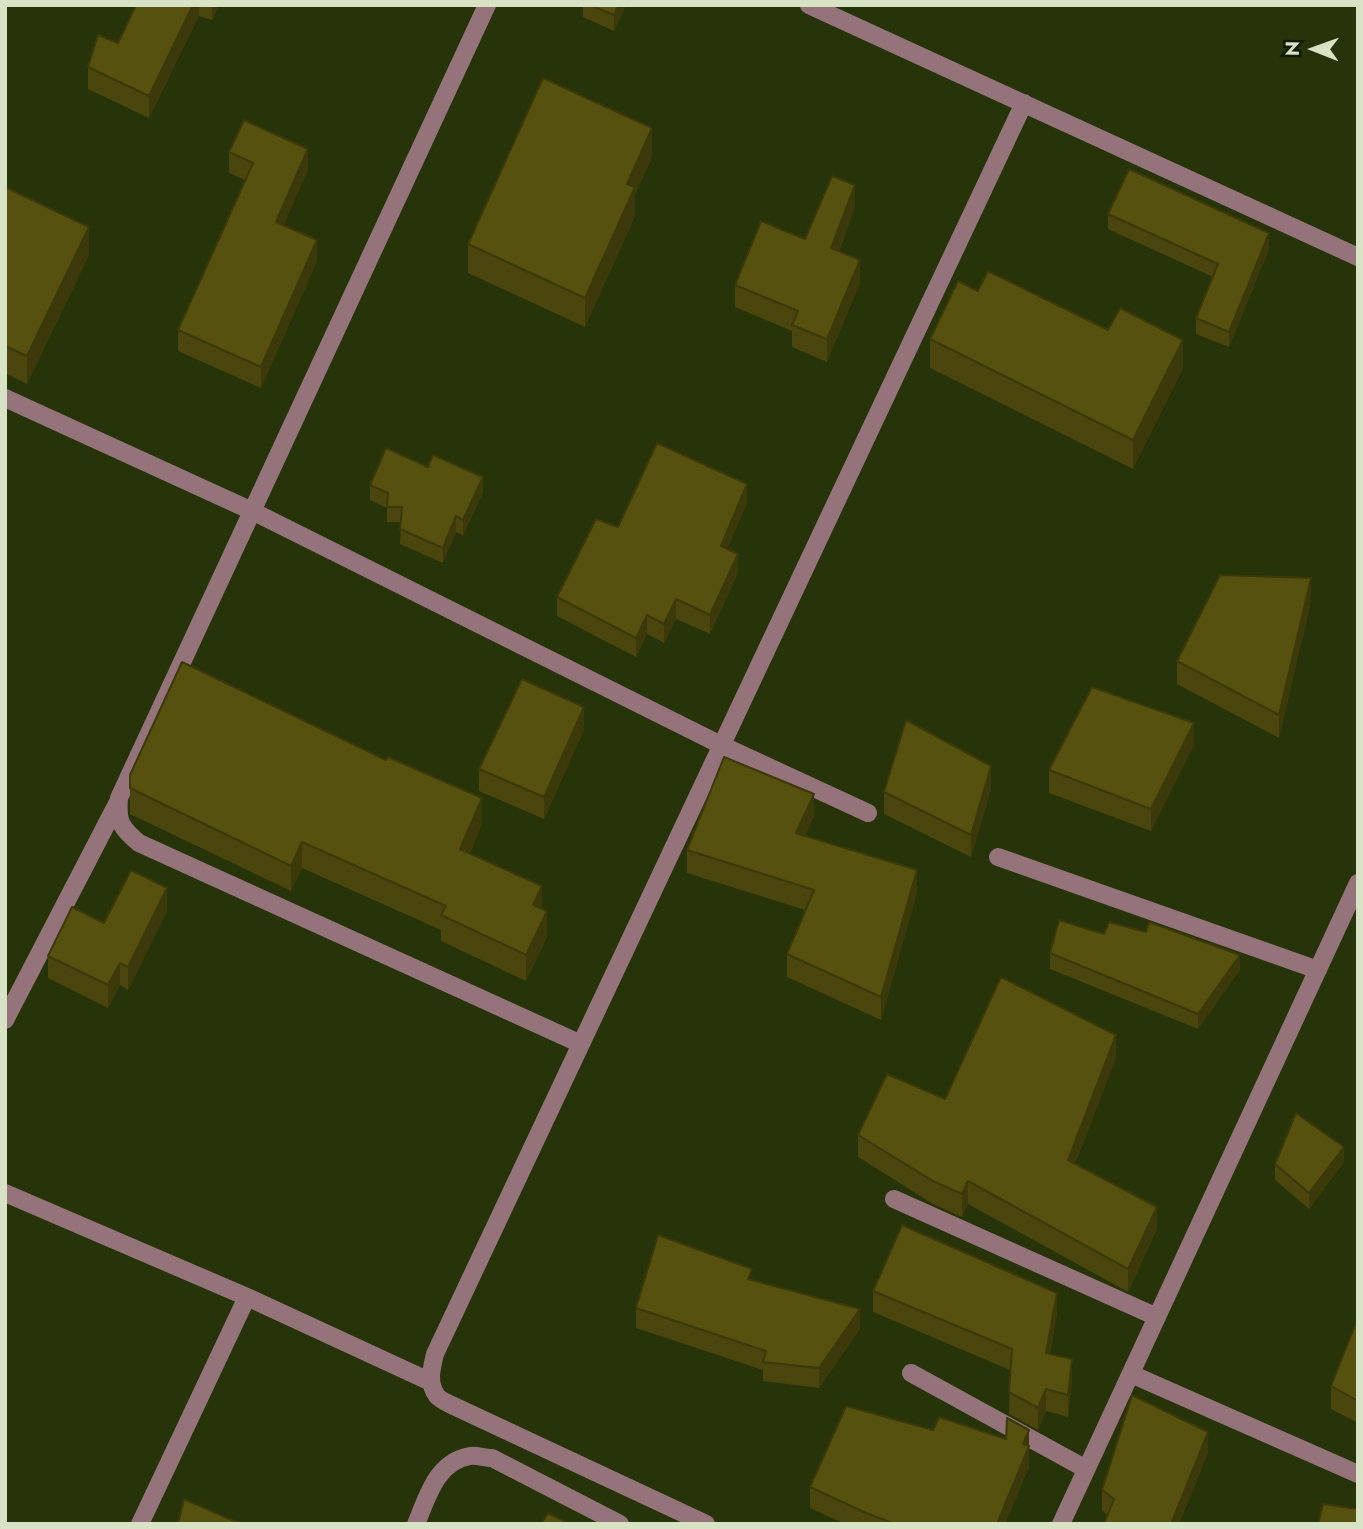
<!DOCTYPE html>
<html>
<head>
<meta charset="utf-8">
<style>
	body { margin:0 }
	#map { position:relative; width:1363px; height:1529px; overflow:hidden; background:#273308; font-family:Jost,sans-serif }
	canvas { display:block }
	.frame { position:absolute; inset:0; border:7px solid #d8e3c6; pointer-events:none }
	.north { position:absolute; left:1279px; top:14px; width:70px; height:70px; -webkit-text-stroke:5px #121903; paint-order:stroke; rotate:271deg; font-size:19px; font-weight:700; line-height:28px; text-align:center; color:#d8e3c6 }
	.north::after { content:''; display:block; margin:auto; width:24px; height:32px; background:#d8e3c6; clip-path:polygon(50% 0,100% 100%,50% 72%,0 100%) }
</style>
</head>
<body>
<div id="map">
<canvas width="1363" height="1529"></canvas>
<div class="frame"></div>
<div class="north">N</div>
</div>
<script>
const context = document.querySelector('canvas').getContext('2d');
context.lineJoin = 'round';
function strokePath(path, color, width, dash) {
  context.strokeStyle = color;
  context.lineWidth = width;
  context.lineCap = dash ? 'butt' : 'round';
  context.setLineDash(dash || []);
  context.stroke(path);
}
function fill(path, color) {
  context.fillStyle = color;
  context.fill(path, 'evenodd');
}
const minor = new Path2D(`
	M487,5L119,798C117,822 121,828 139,843L581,1044
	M809,5L1358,257
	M5,398L252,511L721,745L868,813
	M998,857L1318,970
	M5,1020L118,802
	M5,1193L247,1297L431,1382
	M894,1199L1157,1317
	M911,1373L1086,1469
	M1131,1374L1358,1474
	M140,1524L247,1297
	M416,1524C428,1496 436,1462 470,1456C476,1455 485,1458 492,1458L620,1524
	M706,1524L458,1408C452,1405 441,1401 437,1396C427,1383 432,1367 435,1354L1024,103
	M1061,1524L1358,883`);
const wall = new Path2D(`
	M136,5H219L212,20L199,16L149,118L88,89V67L118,43Z
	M583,5H626L614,31L583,17Z
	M229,152L308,170L283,225L317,261L261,388L178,351V330L245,180L229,173Z
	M652,157L635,195V216L585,327L468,273V244Z
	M5,187L89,255L27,384L5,373Z
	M855,207L839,251L860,283L827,362L792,347V331L735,307V285Z
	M1108,214L1269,249L1229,347L1196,334V318L1213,277L1108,229Z
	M978,291L1183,369L1133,469L930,368V339Z
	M370,485L483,492L463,535L456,532L443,563L400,544L401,522H387V508L370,500Z
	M747,503L727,549L738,573L710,634L676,619L664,643L647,634L636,657L557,616V597L618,527Z
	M1311,601L1279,738L1177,684V661Z
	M584,730L544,819L479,791V769Z
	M1194,745L1151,831L1049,793V770Z
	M130,775L482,824L470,853L542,909L547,937L526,981L441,941V930L302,868L291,891L130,814Z
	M991,789L971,857L884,814V792Z
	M814,816L805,836L917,892L881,1020L787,977V954L805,910L687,873V850Z
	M167,911L128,990L120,985L108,1008L48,978V956L104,923Z
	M1104,934L1240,970L1198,1029L1050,969V953Z
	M1116,1058L1075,1164L1157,1229L1128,1292L968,1204L962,1217L933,1204L858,1157V1135L945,1099Z
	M1344,1162L1309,1209L1275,1180V1164Z
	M752,1280L860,1329L819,1388L763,1381V1370L636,1328V1308Z
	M873,1291L1057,1314L1050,1354L1072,1380L1068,1417L1046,1411L1038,1430L1009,1414L1010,1370L873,1312Z
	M1358,1318V1423L1331,1409V1386Z
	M933,1430L1006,1439L1029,1430V1467L1005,1524H845L810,1508V1487Z
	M1208,1453L1179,1524H1104L1107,1515L1102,1510V1490Z`);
const shadedWall = new Path2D(`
	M193,5H199V16L149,118V96Z
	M212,5H219L212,20Z
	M619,5H626L614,31V15Z
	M652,128V157L635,195V216L585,327V298L627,184Z
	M308,149V170L276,243V222Z
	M855,185V207L831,271V248Z
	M89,227V255L27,384V356Z
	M1269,233V249L1229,347V332Z
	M317,240V261L261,388V367Z
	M860,260V283L827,362V339Z
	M1183,340V369L1133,469V440Z
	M483,477V492L463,535V520Z
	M747,484V503L721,565V546Z
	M456,516V532L443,563V548Z
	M738,554V573L710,634V615Z
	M1311,578V601L1279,738V715Z
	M676,599V619L664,643V624Z
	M647,615V634L636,657V638Z
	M584,707V730L544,819V797Z
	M1194,723V745L1151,831V809Z
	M991,766V789L971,857V835Z
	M814,794V816L796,855V833Z
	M482,798V824L460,875V849Z
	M302,842V868L291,891V866Z
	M917,870V892L881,1020V997Z
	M542,886V912L533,905Z
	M167,888V911L128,990V967Z
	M547,911V937L526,981V955Z
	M1240,955V970L1198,1029V1014Z
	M120,963V985L108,1008V985Z
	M1116,1035V1058L1068,1182V1160Z
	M1344,1147V1162L1309,1209V1193Z
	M968,1181V1204L962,1217V1194Z
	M1157,1207V1229L1128,1292V1269Z
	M1057,1293V1314L1046,1374V1353Z
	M860,1309V1329L819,1388V1368Z
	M1072,1359V1380L1068,1417V1395Z
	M1046,1389V1411L1038,1430V1408Z
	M1029,1430V1467L1005,1524H997L1023,1444Z
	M1208,1432V1453L1179,1524H1171Z`);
const building = new Path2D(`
	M136,5H193L149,96L88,67L98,35L118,43Z
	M590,5H619L614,15Z
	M543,78L652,128L627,184L635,187L585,298L468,244Z
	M244,120L308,149L276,222L317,240L261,367L178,330L253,163L229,152Z
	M1129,169L1269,233L1229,332L1196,318L1218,264L1108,214Z
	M832,176L855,185L831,248L860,260L827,339L792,325L798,311L735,285L761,221L805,239Z
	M5,187L89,227L27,356L5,346Z
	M988,271L1108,330L1120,308L1183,340L1133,440L930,339L958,281L978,291Z
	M657,443L747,484L721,546L738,554L710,615L676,599L664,624L647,615L636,638L557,597L596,519L618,527Z
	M386,448L428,467L433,455L483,477L463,520L456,516L443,548L400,529L402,507H387L388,493L370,485Z
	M1220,575L1311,578L1279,715L1177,661Z
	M182,662L386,760L388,757L482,798L460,849L542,886L533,905L547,911L526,955L441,915L446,906L302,842L291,866L130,788V775Z
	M522,679L584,707L544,797L479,769Z
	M1092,687L1194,723L1151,809L1049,770Z
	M906,720L991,766L971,835L884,792Z
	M724,757L814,794L796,833L917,870L881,997L787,954L814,890L687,850Z
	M131,870L167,888L128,967L120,963L108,985L48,956L72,907L104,923Z
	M1059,920L1104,934L1109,922L1146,932L1149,922L1240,955L1198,1014L1050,953Z
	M1001,977L1116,1035L1068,1160L1157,1207L1128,1269L968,1181L962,1194L933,1181L858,1135L887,1074L945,1099Z
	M1296,1113L1344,1147L1309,1193L1275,1164Z
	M902,1225L1057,1293L1046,1353L1072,1359L1068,1395L1046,1389L1038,1408L1009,1392L1012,1349L873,1291Z
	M658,1235L752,1269L748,1279L860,1309L819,1368L763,1362L766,1351L636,1308Z
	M1358,1318V1401L1331,1386Z
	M1132,1395L1208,1432L1171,1524H1104L1114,1499L1102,1490Z
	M846,1406L933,1430L939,1417L1006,1439L1007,1418L1029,1430L1023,1444L1029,1446L997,1524H895L866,1513L810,1487Z
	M184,1499L241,1524H178Z
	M1323,1504L1358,1509V1524H1318Z
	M548,1513L570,1524H541Z`);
strokePath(minor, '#94737a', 18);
fill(wall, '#4a460d');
fill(shadedWall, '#3c390a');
fill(building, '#56510f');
strokePath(building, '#3c390a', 2);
</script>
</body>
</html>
